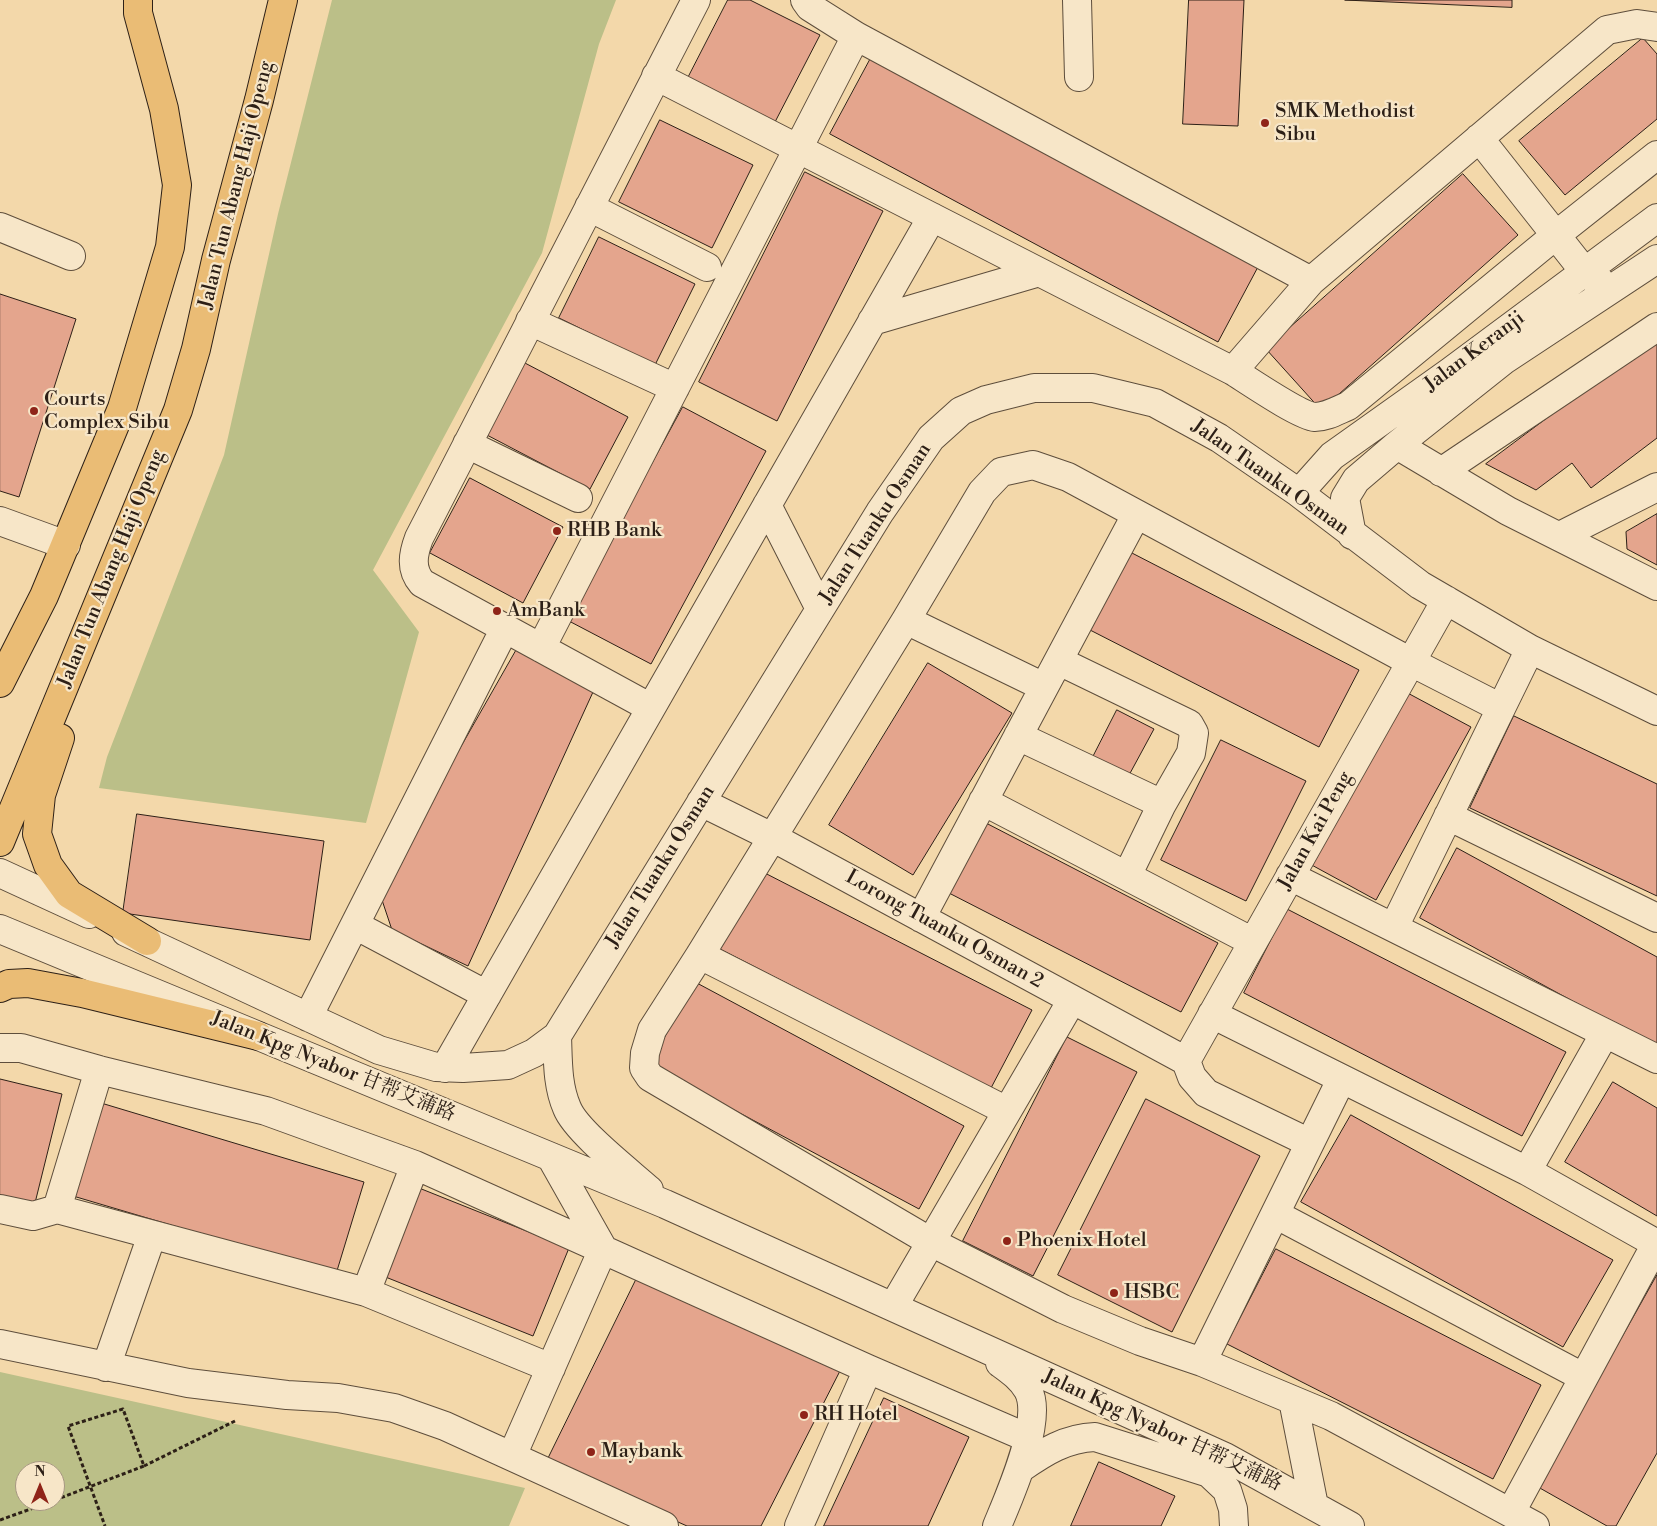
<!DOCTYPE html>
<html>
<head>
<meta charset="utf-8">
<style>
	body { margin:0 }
	#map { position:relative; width:1657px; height:1526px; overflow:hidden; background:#f3d8aa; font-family:"Libre Bodoni",serif }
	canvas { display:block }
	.north { position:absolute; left:15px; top:1461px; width:50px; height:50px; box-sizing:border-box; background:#f7e6c8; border:1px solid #a69781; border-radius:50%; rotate:0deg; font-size:14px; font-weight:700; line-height:20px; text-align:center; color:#2d2017 }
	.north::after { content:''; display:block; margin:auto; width:18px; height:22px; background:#8f2418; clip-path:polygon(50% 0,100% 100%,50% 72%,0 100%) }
</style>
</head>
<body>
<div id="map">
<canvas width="1657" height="1526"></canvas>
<div class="north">N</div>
</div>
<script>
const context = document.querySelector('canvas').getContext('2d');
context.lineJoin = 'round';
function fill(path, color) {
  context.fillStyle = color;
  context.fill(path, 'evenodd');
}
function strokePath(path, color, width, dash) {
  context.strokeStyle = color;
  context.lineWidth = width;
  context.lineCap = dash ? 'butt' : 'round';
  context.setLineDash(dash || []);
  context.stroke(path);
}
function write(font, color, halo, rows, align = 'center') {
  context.font = font + ' "Libre Bodoni","Noto Serif SC",serif';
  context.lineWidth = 4.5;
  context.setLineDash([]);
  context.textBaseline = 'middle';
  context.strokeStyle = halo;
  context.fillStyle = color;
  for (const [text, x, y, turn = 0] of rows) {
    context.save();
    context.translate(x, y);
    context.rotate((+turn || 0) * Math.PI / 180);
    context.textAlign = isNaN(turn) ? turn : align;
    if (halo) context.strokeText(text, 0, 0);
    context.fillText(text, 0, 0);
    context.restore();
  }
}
const green = new Path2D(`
	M332,0H616L599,44L542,253L373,570L419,632L366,823L99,788L107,757L224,455L278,214Z
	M0,1372L525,1488L509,1526H0ZM25,1471H55V1501H25Z`);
const building = new Path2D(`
	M728,0H750L820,35L775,122L688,78Z
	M1189,0H1244L1238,126L1183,124Z
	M1345,0H1512V7Z
	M1643,38L1657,54V119L1565,195L1519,141Z
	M871,58L1259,265L1218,342L830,134Z
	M660,120L753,165L712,248L619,202Z
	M805,172L883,211L777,421L699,382Z
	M1463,174L1518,235L1321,410L1266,349Z
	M599,237L695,284L655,365L559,318Z
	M0,294L76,319L19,497L0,491Z
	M1657,336V438L1591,488L1572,463L1536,490L1486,464Z
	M523,362L628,417L590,489L485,434Z
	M683,407L766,451L651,664L567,620Z
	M470,478L563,527L523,603L430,553Z
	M1657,514V565L1627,549L1626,532Z
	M1130,552L1359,670L1319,747L1090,630Z
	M517,649L593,692L468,966L392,930L379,891Z
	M928,663L1012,713L913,875L829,825Z
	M1402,690L1471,727L1376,900L1308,863Z
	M1117,710L1154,729L1128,777L1092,759Z
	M1514,716L1657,784V896L1470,808Z
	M1221,740L1306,781L1246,901L1161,860Z
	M137,814L324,841L310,940L123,913Z
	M984,822L1218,943L1181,1012L947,892Z
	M1457,848L1657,957V1047L1420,918Z
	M757,869L1032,1010L991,1088L716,947Z
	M1287,909L1566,1052L1522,1136L1244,993Z
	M695,982L964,1126L919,1209L650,1065Z
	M1067,1037L1137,1072L1033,1276L963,1241Z
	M0,1079L62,1094L35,1203L0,1195Z
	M1613,1082L1657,1108V1216L1565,1162Z
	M1146,1099L1260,1156L1172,1332L1058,1275Z
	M101,1103L364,1182L336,1274L73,1196Z
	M1351,1115L1613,1260L1563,1347L1301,1202Z
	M414,1186L569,1248L533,1336L378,1274Z
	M1276,1249L1541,1385L1493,1479L1227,1344Z
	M1657,1275V1453L1616,1526H1607L1538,1487Z
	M637,1278L843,1365L761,1526H687L546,1463Z
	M884,1398L969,1437L928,1526H824Z
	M1099,1462L1175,1496L1161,1526H1071Z`);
const path = new Path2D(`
	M144,1466L237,1420
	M55,1500L144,1466L123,1409L68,1426L105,1526
	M0,1520L53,1501`);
const minor = new Path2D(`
	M805,0L810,7L856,36L1311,281
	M1077,0L1079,77
	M656,76L1233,371C1249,381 1300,416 1315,417C1327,417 1338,410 1348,406L1556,235L1657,155
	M1479,138L1584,271L1595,280H1599
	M589,207L707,267
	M0,227L71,256
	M530,321L675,388
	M872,321L1039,272
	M1233,371L1311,281L1607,30L1637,24L1657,27
	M467,444L578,498
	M1397,445L1508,511L1657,586
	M1441,472L1657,327
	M1299,493L1332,456L1450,372L1657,218
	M767,505L820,609
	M0,521L66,545
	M1352,535L1345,498L1356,480L1397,445L1504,360L1657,259
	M1560,536L1657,487
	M906,620L1044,687
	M541,648L856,36
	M1059,661L1189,724L1194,733L1191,753L1162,804L1127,876
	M651,708L422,583C410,569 413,554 419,538L696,0
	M1501,708L1411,662L1068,477L1033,465L1001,472L982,492L906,620L700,955L652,1030L645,1053L644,1068L650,1077L931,1242L1063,1309L1140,1341L1202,1362L1331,1416L1535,1526
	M1018,736L1162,804
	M983,801L1253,942
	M701,802L772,837L1186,1061
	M1448,816L1657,918
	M0,873L89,914
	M1290,876L1657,1059
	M921,918L1136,515
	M355,925L487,995
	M1394,927L1530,649
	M0,929L665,1204L1225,1457L1350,1526
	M126,932L379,1050L436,1067L463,1068L508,1065L534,1053L557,1036L880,512L931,438L961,411L986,400L1034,388H1093L1155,403L1219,438L1299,493L1420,585L1530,649L1657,711
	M700,955L1007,1111
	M1212,1014L1527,1171L1657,1244
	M308,1017L505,628
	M557,1036C558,1060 557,1085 567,1108C576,1131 629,1172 649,1190
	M0,1048H21L99,1070L266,1111L415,1165L868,1369L1028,1438
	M1186,1061L1446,600
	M1186,1061L1192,1077L1206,1093L1310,1143
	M445,1068L932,217
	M551,1157L603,1249
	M1527,1171L1605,1033
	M0,1209L33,1216L57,1209L366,1292L551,1368
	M57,1209L99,1070
	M1275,1214L1583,1377
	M366,1292L415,1165
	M893,1307L1072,1000
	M0,1344L188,1383L287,1395L338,1398L394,1408L445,1426L664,1526
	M1202,1362L1341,1080
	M106,1367L152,1235
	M1293,1400L1314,1506
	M512,1456L603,1249
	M1021,1468C1044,1452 1066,1438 1095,1437L1209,1473L1227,1490L1233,1509L1234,1526
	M1511,1512L1656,1244
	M799,1526L868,1369
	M997,1526C1009,1497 1044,1420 1028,1390C1021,1378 1011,1371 1000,1363`);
const major = new Path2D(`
	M0,683L44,596L122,408L170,247L177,185L164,109L138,13V0
	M60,738L41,795L37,834L48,865L69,894L147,941
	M0,842L178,410L196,349L216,260L259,100L283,0
	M0,988L9,984L28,983L82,993L258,1036`);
const markers = [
	[1265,123,5,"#8f2418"],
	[34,411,5,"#8f2418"],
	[557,531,5,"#8f2418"],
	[497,611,5,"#8f2418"],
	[1007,1241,5,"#8f2418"],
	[1114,1293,5,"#8f2418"],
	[804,1415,5,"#8f2418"],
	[591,1452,5,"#8f2418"]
];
const poiNames = [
	["SMK Methodist",1275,112],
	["Sibu",1275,135],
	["Courts",44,400],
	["Complex Sibu",44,423],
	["RHB Bank",567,531],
	["AmBank",507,611],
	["Phoenix Hotel",1017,1241],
	["HSBC",1124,1293],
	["RH Hotel",814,1415],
	["Maybank",601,1452]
];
const streetNames = [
	["Jalan Tun Abang Haji Openg",237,185,-76],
	["Jalan Keranji",1475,352,-37],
	["Jalan Tuanku Osman",1270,478,35],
	["Jalan Tuanku Osman",876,524,-57],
	["Jalan Tun Abang Haji Openg",112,569,-68],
	["Jalan Kai Peng",1316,831,-61],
	["Jalan Tuanku Osman",661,867,-58],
	["Lorong Tuanku Osman 2",944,930,29],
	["Jalan Kpg Nyabor 甘帮艾蒲路",333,1067,22],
	["Jalan Kpg Nyabor 甘帮艾蒲路",1162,1431,25]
];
fill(green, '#bbbf88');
fill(building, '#e4a58d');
strokePath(building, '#2d2017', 1);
strokePath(minor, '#5e4e3c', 30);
strokePath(major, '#2d2017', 30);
strokePath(path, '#2d2017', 3, [4, 2.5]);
strokePath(minor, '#f7e6c8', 28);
strokePath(major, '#eabc75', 28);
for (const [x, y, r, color] of markers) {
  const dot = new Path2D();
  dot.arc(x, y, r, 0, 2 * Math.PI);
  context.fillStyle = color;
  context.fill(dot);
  strokePath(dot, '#f7e6c8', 2);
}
write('20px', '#2d2017', '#f7e6c8', poiNames, 'left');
write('20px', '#2d2017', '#f7e6c8', streetNames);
</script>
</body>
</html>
